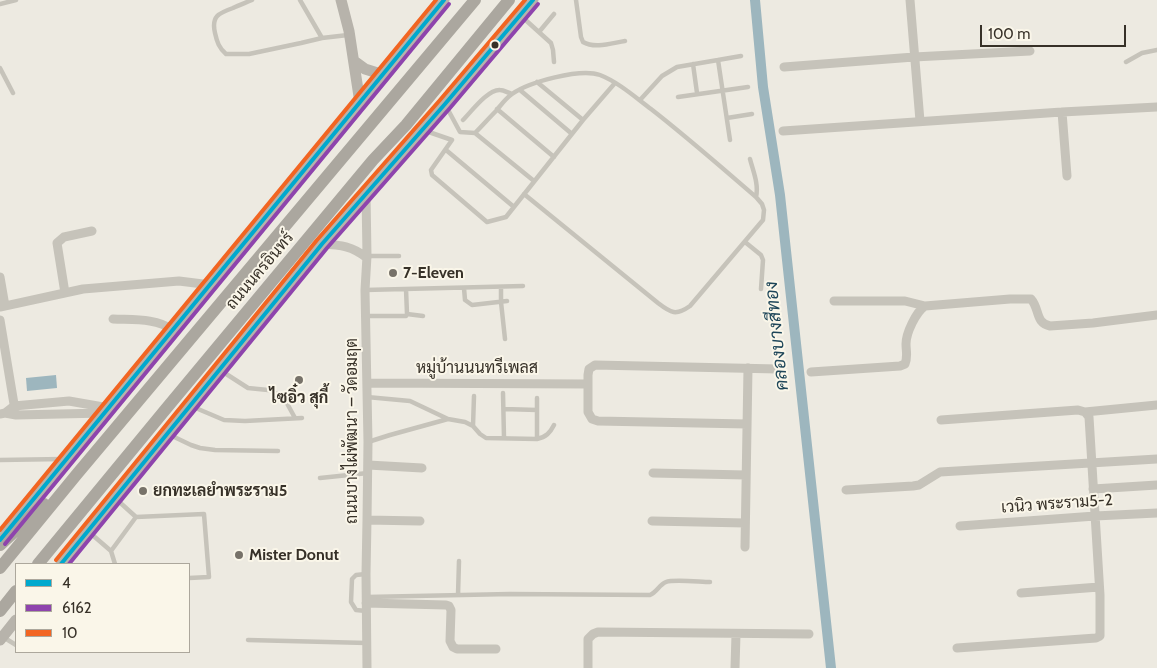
<!DOCTYPE html>
<html>
<head>
<meta charset="utf-8">
<style>
	body { margin:0 }
	#map { position:relative; width:1157px; height:668px; overflow:hidden; background:#edeae1; font-family:Cabin,sans-serif }
	canvas { display:block }
	.legend { position:absolute; left:15px; top:563px; width:175px; height:90px; box-sizing:border-box; background:#faf6e9; border:1px solid #aca79c; margin:0; padding:6px 9px; list-style:none; font-size:15px; color:#373128 }
	.legend li { display:flex; align-items:center; gap:10px; height:25px }
	.legend b { width:25px; border:1px solid #aca79c }
	.scale { position:absolute; left:980px; top:25px; width:146px; height:22px; box-sizing:border-box; border:2px solid #373128; border-top:0; padding-left:6px; font-size:15px; line-height:18px; white-space:nowrap; color:#373128; -webkit-text-stroke:4px #faf6e9; paint-order:stroke }
</style>
</head>
<body>
<div id="map">
<canvas width="1157" height="668"></canvas>
<ul class="legend">
<li><b style="height:6px;background:#00a9ce"></b>4</li>
<li><b style="height:6px;background:#8e44ad"></b>6162</li>
<li><b style="height:6px;background:#f26522"></b>10</li>
</ul>
<div class="scale">100 m</div>
</div>
<script>
const context = document.querySelector('canvas').getContext('2d');
context.lineJoin = 'round';
function fill(path, color) {
  context.fillStyle = color;
  context.fill(path, 'evenodd');
}
function strokePath(path, color, width, dash) {
  context.strokeStyle = color;
  context.lineWidth = width;
  context.lineCap = dash ? 'butt' : 'round';
  context.setLineDash(dash || []);
  context.stroke(path);
}
function write(font, color, halo, rows, align = 'center') {
  context.font = font + ' Cabin,Sarabun,sans-serif';
  context.lineWidth = 4;
  context.setLineDash([]);
  context.textBaseline = 'middle';
  context.strokeStyle = halo;
  context.fillStyle = color;
  for (const [text, x, y, turn = 0] of rows) {
    context.save();
    context.translate(x, y);
    context.rotate((+turn || 0) * Math.PI / 180);
    context.textAlign = isNaN(turn) ? turn : align;
    if (halo) context.strokeText(text, 0, 0);
    context.fillText(text, 0, 0);
    context.restore();
  }
}
const water = new Path2D(`
	M56,375L57,388L27,391L26,378Z`);
const canal = new Path2D(`
	M755,0L763,87L780,195L831,668`);
const lane = new Path2D(`
	M252,0C245,3 239,5 233,8C219,13 211,16 215,33C217,42 219,48 226,54H249L301,43L322,38L348,35
	M300,0L322,38
	M576,0L581,37L583,42C595,49 612,43 625,41
	M0,4L16,0
	M520,15L551,43L553,50L554,62
	M539,32L554,14
	M718,60L741,56
	M1126,62L1142,53L1157,50
	M693,64L697,93
	M0,68L13,93
	M537,82L583,120
	M520,90L572,134
	M678,97L748,87
	M640,100L662,76L677,67L718,60L730,140
	M446,106L460,132L475,133L534,181
	M497,109L554,157
	M727,118L752,114
	M463,120C471,112 488,89 500,90C504,90 508,93 512,94
	M423,130L452,140L431,170L432,175L487,222L506,217L583,120L615,83
	M475,133C482,126 489,118 496,111C501,105 505,99 512,94C529,82 580,68 600,75C618,82 635,97 651,109C687,137 721,167 756,197L762,204L764,210L763,220L690,306C676,316 671,313 658,303L524,194
	M446,150L514,207
	M750,159C753,171 759,184 756,197
	M745,242L761,255L763,260L761,289
	M367,256H399
	M501,287V302L505,339
	M464,288L465,300L472,305L507,301
	M365,290L523,286
	M407,314L423,316
	M366,316H406L407,314L406,289
	M220,370L248,388L268,390L283,396L295,418
	M503,393L504,438
	M367,397L410,401L448,419
	M191,406L224,420L245,421L302,418
	M504,409L537,410
	M473,426L474,396
	M168,434L191,445L200,448L215,450L278,451
	M537,439V398
	M368,442L390,435L448,419L465,422L473,426L480,434L486,438L537,439C546,437 550,433 554,425
	M0,460L63,459
	M320,478L368,473
	M115,498L136,517L204,514L209,577L189,578
	M89,532L111,551L115,564
	M111,551L136,517
	M366,574L356,575L352,579L351,602L356,610L366,611
	M458,595L459,561
	M367,597L510,594L650,595C657,592 659,585 666,582C673,579 701,582 710,582
	M3,637L16,645
	M248,640L367,643`);
const street = new Path2D(`
	M910,0L920,121
	M784,67L914,57L1030,51
	M1062,112L1067,176
	M783,131L1062,112L1157,107
	M366,194L367,256L365,290L368,442L367,520L366,574L367,668
	M322,244C341,245 352,246 367,258
	M0,277L5,306
	M65,293L57,243L64,237L92,231
	M834,301H905L925,306L1010,299H1031C1040,309 1035,323 1050,326L1093,323L1157,315
	M0,307L83,289L179,281L211,285
	M113,319C134,320 156,318 173,330
	M0,320L15,410
	M811,372L900,366L905,364C908,357 906,351 906,344C906,333 916,312 925,306
	M367,383L588,384
	M5,413L16,415L104,413
	M0,414L5,413L14,406L69,401L109,408
	M941,420L1078,410L1085,412L1157,405
	M747,424L598,421L592,419L588,412V375L589,369L595,365L778,369
	M368,465L422,468
	M653,473L746,475
	M1093,489L1157,485
	M846,490L913,486L919,485L940,472L1157,459
	M367,520L420,521
	M652,521L745,523
	M960,526L1095,516L1157,513
	M745,547L748,368
	M1021,593L1099,587
	M366,603L446,605L449,606L451,610L450,641L453,647L457,649H496
	M957,648L1096,638L1100,636V595L1089,417L1085,412
	M588,668V639L593,634L598,632L809,634
	M735,668L736,634`);
const secondary = new Path2D(`
	M341,0L349,31L360,103
	M354,61L365,69L384,75
	M3,536L360,103L444,0
	M61,564L322,244L445,104L533,0
	M0,640L16,620`);
const primary = new Path2D(`
	M0,545L44,504
	M38,564L165,410L373,160L406,125L509,0
	M0,568L77,474L475,0
	M0,611L16,591`);
const bus1 = new Path2D(`
	M0,540L444,0
	M61,564L322,244L445,104L533,0`);
const bus2 = new Path2D(`
	M5,544L449,4
	M69,564L327,248L450,108L538,4`);
const bus3 = new Path2D(`
	M0,530L436,0
	M56,560L317,240L440,100L525,0`);
const markers = [
	[495,45,4.5,"#373128"],
	[393,273,5,"#777269"],
	[299,380,5,"#777269"],
	[143,491,5,"#777269"],
	[239,555,5,"#777269"]
];
const streetNames = [
	["ถนนนครอินทร์",260,271,-50],
	["หมู่บ้านนนทรีเพลส",477,368],
	["ถนนบางไผ่พัฒนา – วัดอมฤต",352,431,-90],
	["เวนิว พระราม5-2",1057,504,-4]
];
const poiNames = [
	["7-Eleven",403,273],
	["ไซอิ๋ว สุกี้",299,398,"center"],
	["ยกทะเลยำพระราม5",153,491],
	["Mister Donut",249,555]
];
const waterNames = [
	["คลองบางสีทอง",777,336,-96]
];
fill(water, '#9db6be');
strokePath(canal, '#9db6be', 10);
strokePath(lane, '#c6c3ba', 4.5);
strokePath(street, '#c6c3ba', 9);
strokePath(secondary, '#b7b3ab', 11);
strokePath(primary, '#aba79f', 12);
strokePath(bus1, '#00a9ce', 4);
strokePath(bus2, '#8e44ad', 4);
strokePath(bus3, '#f26522', 4);
for (const [x, y, r, color] of markers) {
  const dot = new Path2D();
  dot.arc(x, y, r, 0, 2 * Math.PI);
  context.fillStyle = color;
  context.fill(dot);
  strokePath(dot, '#faf6e9', 2);
}
write('16px', '#373128', '#faf6e9', streetNames);
write('bold 16px', '#373128', '#faf6e9', poiNames, 'left');
write('italic 18px', '#1e4659', '#faf6e9', waterNames);
</script>
</body>
</html>
